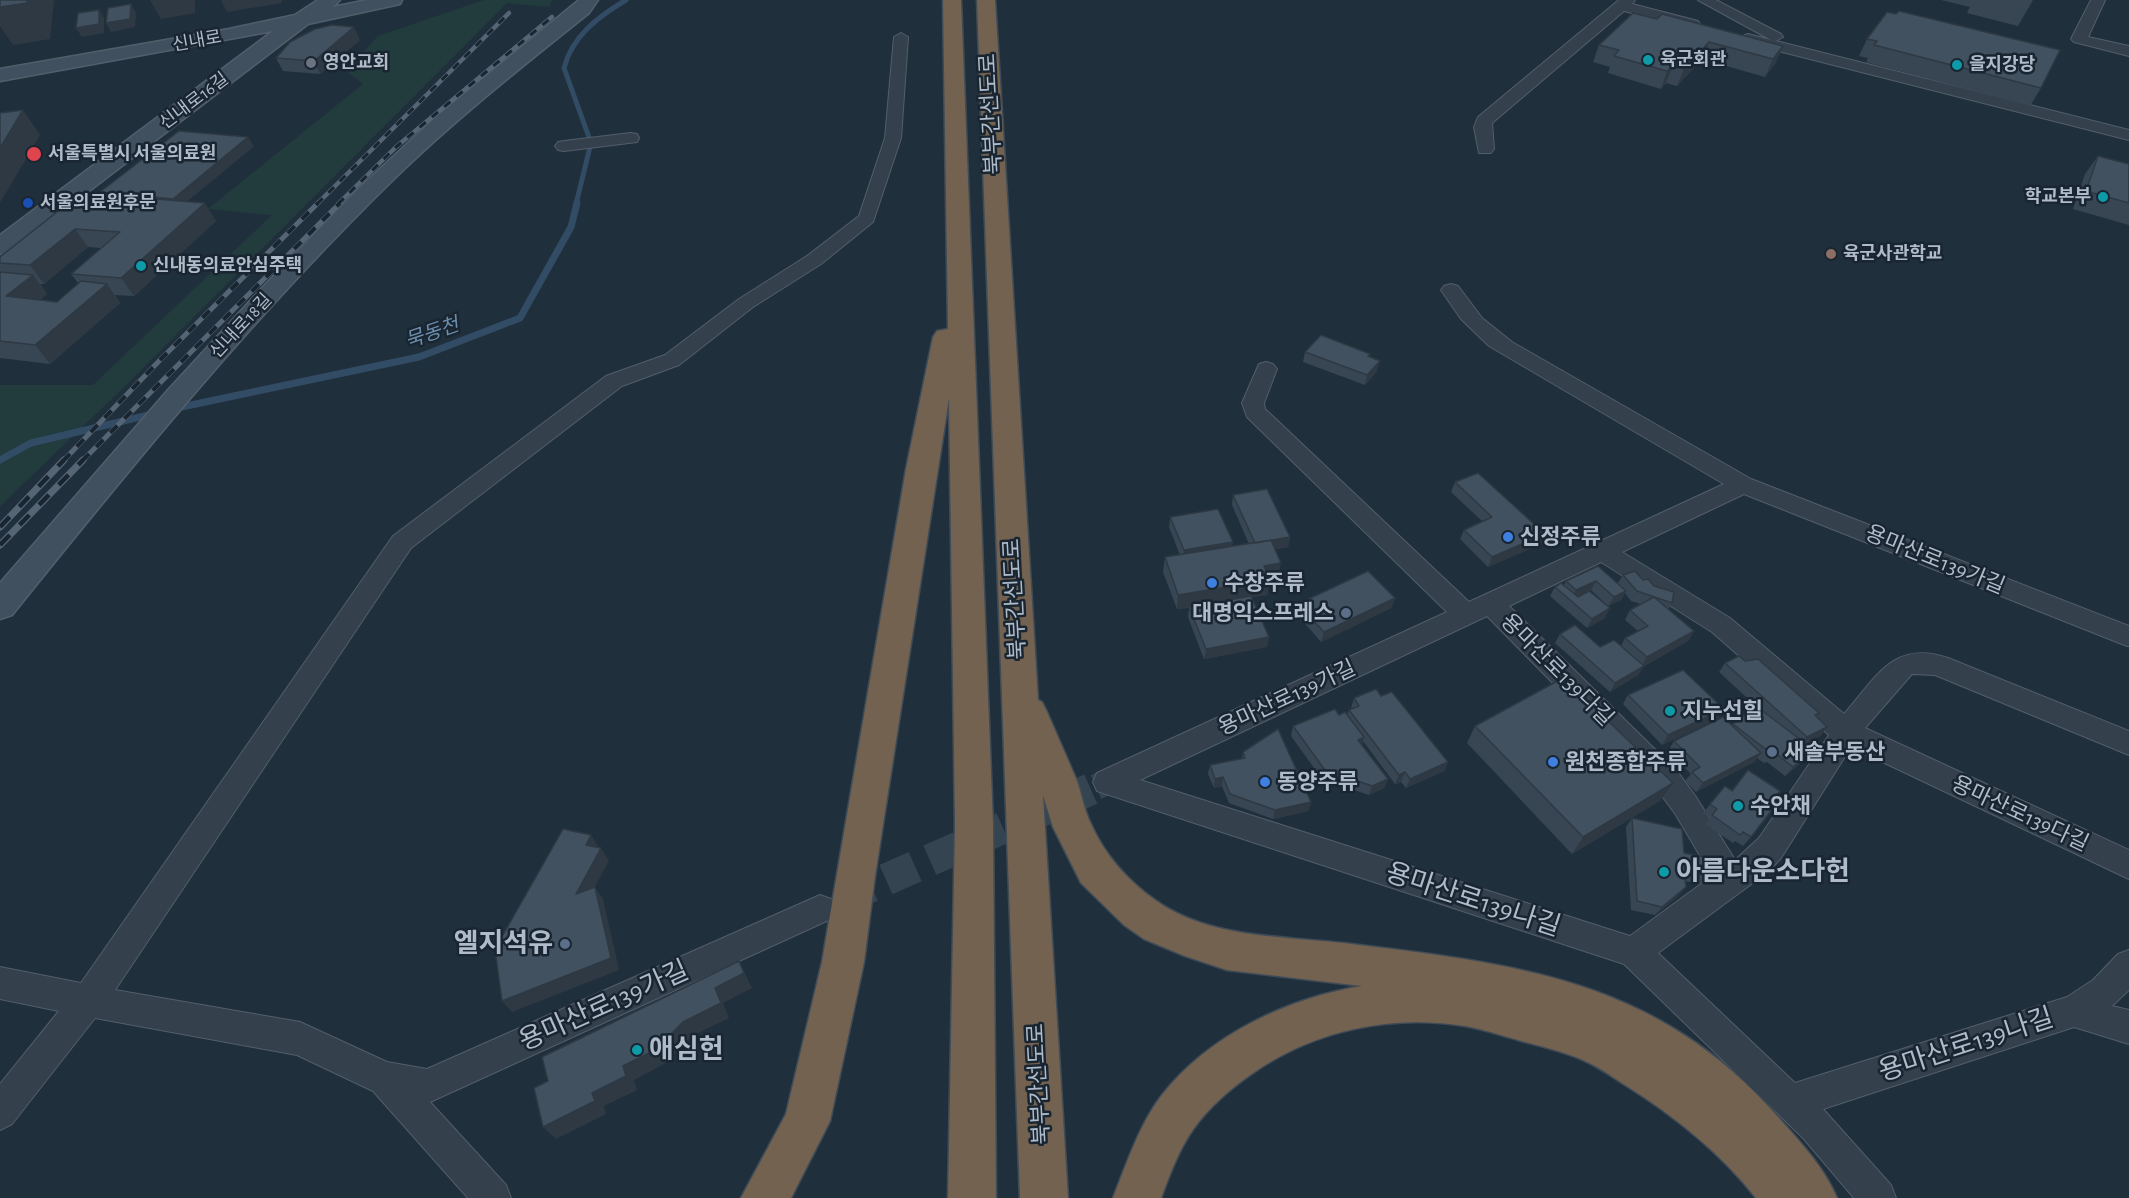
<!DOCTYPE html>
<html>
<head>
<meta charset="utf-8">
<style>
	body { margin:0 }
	canvas { display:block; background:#202f3c }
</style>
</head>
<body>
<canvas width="2129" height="1198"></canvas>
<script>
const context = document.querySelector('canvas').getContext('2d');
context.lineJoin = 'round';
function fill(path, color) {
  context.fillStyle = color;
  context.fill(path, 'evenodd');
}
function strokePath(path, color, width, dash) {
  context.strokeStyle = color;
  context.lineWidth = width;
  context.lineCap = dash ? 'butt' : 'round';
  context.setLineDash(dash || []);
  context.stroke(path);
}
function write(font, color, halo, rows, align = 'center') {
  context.font = font + ' "Alegreya Sans","Noto Sans KR",sans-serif';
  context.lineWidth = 5;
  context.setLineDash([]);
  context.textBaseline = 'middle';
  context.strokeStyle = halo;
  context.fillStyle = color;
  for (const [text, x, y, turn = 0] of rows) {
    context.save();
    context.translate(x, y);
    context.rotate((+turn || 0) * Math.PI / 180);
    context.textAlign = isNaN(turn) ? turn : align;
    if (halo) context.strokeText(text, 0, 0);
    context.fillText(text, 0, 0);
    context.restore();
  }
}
const green = new Path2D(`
	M484,0H552L549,7L507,3L123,388L0,506V385H93L272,215L208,209L363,84L346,71L378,36Z`);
const streamFar1 = new Path2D(`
	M576,204L591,143L564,68C572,36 599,16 626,0`);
const stream = new Path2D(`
	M172,409L419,357L520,318L571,227L577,203
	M0,460L31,443L157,413`);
const streetTunnelFar1 = new Path2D(`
	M1096,787L1107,782`);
const streetTunnel = new Path2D(`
	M842,899L1100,785`);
const street = new Path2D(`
	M1619,0H1635L1632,4L1698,21L1700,24L1693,28L1624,11L1492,123L1494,149L1491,153H1479L1474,127L1478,117Z
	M1698,0H1716L1781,34L1783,37L1776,41L2129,130V140L1743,42L1740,39L1743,36L1748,34L1771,40Z
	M2091,0H2105L2088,37L2129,46V56L2074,42L2071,39Z
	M901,33L908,37L901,138L873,222L821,264L753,307L679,365L622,386L411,548L115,990L300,1022L387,1062L427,1069L820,895L831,899L836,909L831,919L430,1102L506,1185L511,1198H468L373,1091L297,1055L95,1018L12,1124L0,1130V1084L59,1011L0,999V967L81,983L393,536L606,376L665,355L739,299L807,256L859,216L885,138L894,37Z
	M631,133L637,134L639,138L637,142L564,151L558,150L555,146L558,142L564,141Z
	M1451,284L1458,286L1482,318L1512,342L1751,479L2129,626V646H2127L1744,494L1622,552L1730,618L1844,714C1876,678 1893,639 1948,658L2129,731V755L1935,675L1912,674L1865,728L2129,850V879L1851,747L1781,858L1769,871L1658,953L1795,1083L2067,997L2093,980L2118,954L2129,950V990L2112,1006L2129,1010V1044L2074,1027L1823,1109L1891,1185L1896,1198H1854L1803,1138L1624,964L1097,791L1093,782L1097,773L1447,612L1247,417L1242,403L1259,364L1266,362L1273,364L1277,369L1264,403L1265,409L1469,602L1724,484L1489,346L1461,319L1441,290L1444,286ZM1601,562L1712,632L1829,735L1759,838L1735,860L1696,797L1677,771L1509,606ZM1487,616L1657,789L1676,815L1712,876L1630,936L1140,780Z`);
const secondary = new Path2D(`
	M318,0H340L333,7L367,0H402L400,4L308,24L9,252L0,254V235L273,31L0,81V69L229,29L295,15Z
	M579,0H598L589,13C524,65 458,117 398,175C258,311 134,463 12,615L0,619V583L168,390L261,289L357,190L436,117Z`);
const highway = new Path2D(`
	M943,0H961L993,824L996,1198H948L955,824L949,398L875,876L864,962L830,1121L791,1198H741L786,1114L822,962L906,469L933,337L937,331L948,329Z
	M977,0H995L1038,700L1042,702L1047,712C1057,735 1067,758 1077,781C1082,795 1084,811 1091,824C1104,854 1128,881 1155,900C1208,938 1280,936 1343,943C1516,964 1656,978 1778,1117C1800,1142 1824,1167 1837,1198H1756C1720,1152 1672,1114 1622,1083C1610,1075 1597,1066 1583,1060C1562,1051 1540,1046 1518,1040C1500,1035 1483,1029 1465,1026C1392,1014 1314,1030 1253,1073C1231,1088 1210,1106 1194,1128C1179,1149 1170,1174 1161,1198H1113C1127,1163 1139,1125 1162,1095C1209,1035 1288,998 1362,986L1227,970L1185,956L1144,939L1124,925L1081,883L1053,827L1043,795L1068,1198H1020Z`);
const railFar2 = new Path2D(`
	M317,204L509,13
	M338,204L396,147L552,17`);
const railFar1 = new Path2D(`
	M63,461L162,358L318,203
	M82,461L340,203`);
const rail = new Path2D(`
	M0,527L64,460
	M0,545L83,460`);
const wall = new Path2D(`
	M1941,0H2033L2018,26L1967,13L1970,7Z
	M1657,19L1783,46L1775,64L1765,77L1702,59L1677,86L1666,83L1661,89L1608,73L1610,67L1593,62L1599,45Z
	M1867,39L2041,88L2030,106L1866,62L1868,58L1859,56Z
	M360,40L320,74L283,71L276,58Z
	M254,146L187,201L216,221L134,296L115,295L120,303L50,364L0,358V257L102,195L100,192ZM88,247L101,248L71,274L79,284L57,302L40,300L47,294L40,284H44Z
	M2098,156L2129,164V225L2073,209L2085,174Z
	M1305,352L1370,354L1369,357L1377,371L1365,385L1303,362Z
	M1455,482L1541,544L1488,567L1460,539L1464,530L1483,522L1451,492Z
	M1233,495L1290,537L1288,547L1275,549L1278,577L1270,579V580L1267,595L1251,597L1269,637L1267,647L1204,659L1188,617L1189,608L1177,609L1163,572L1165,557L1180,555L1169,527L1170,517L1232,546L1249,544L1232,505Z
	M1598,566L1618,583L1623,575L1654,586L1672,603L1668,610L1694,631L1688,641L1644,666L1638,675L1610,692L1555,643L1560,634L1600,647L1621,646L1625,638L1638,631L1625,620L1630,610L1641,604L1631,601L1625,593L1621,600L1608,606L1591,590L1589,591L1605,618L1587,628L1550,596L1555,587L1564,585L1566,581Z
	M1395,598L1391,608L1321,642L1296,613L1298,604Z
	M1725,663L1816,717L1827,727L1820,736L1806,743L1814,750L1806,759L1785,776L1767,762L1764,763L1757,758L1754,762L1696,792L1685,781L1691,774L1668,751L1674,741L1732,725L1756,706L1719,672Z
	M1628,695L1717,719L1662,745L1623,704Z
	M1381,696L1448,762L1444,771L1406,788L1401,782L1395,784L1363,741L1362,745L1388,779L1384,788L1369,795L1334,783L1327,786L1291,736L1293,726L1339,715H1347L1349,710L1351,709V708L1354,698Z
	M1475,726L1661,800L1572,854L1467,743Z
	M1243,752L1311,802L1308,811L1273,819L1229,803L1222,786L1214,788L1208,774L1210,765L1242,759Z
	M1725,786L1767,808L1751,837L1743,846L1735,841L1733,843L1705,824L1710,818L1703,813Z
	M1632,818L1684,853L1707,875L1700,884L1685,881L1678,896L1655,915L1631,910L1626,827Z`);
const shadedWall = new Path2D(`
	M27,0H54L50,39L13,45L0,26V7Z
	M150,0H195V13L161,19Z
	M221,0H282V3L227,12Z
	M131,4L136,13L135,27L111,32L106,23Z
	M99,10L104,18V33L82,37L76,28Z
	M354,27L360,40L320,74L314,61Z
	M1709,42L1702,59L1677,86L1684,69Z
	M1783,46L1775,64L1765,77L1773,59Z
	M1673,66L1666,83L1661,89L1667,71Z
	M23,110L40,135L0,203V148Z
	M248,137L254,146L179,208L173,199Z
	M205,203L216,221L134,296L121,278Z
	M75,229L88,247L44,284L30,265Z
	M33,275L47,294L21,315L6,296Z
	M107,284L120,303L50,364L35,345Z
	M1380,361L1377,371L1365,385L1367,375Z
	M1545,534L1541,544L1488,567L1492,557Z
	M1290,537L1288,547L1253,553L1255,543Z
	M1233,542L1232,551L1183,560L1184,550Z
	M1281,563L1278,577L1261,580L1264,566Z
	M1270,580L1267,595L1177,609L1178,595Z
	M1596,581L1591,590L1571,600L1576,590Z
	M1626,591L1621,600L1608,606L1614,597Z
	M1395,598L1391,608L1321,642L1324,632Z
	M1610,608L1605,618L1587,628L1592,619Z
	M1694,631L1688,641L1641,667L1647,657Z
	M1269,637L1267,647L1204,659L1206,649Z
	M1644,666L1638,675L1610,692L1615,683Z
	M1724,709L1717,719L1662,745L1668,735Z
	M1827,727L1820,736L1799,747L1807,737Z
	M1364,737L1361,747L1358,740Z
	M1814,750L1806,759L1785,776L1793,767Z
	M1761,753L1754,762L1696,792L1703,783Z
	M1448,762L1444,771L1406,788L1410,779Z
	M1405,772L1401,782L1395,784L1399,775Z
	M1337,774L1334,783L1327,786L1330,777Z
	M1223,777L1222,786L1214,788L1215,779Z
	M1388,779L1384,788L1369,795L1372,786Z
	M1673,783L1661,800L1572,854L1583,837Z
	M1311,802L1308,811L1273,819L1275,810Z
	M591,835L599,848L586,845Z
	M601,848L609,861L584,906L576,894Z
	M595,887L603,899L619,970L512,1012L502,1001Z
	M1686,887L1678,896L1655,915L1662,907Z
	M739,961L752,988L723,1003L729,1018L692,1036L664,1064L634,1080L637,1090L604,1106L606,1114L556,1139L543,1127L592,1093L623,1066L683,1022Z`);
const building = new Path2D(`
	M0,0H27V3L0,7Z
	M131,4L130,19L106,23L108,8Z
	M99,10V24L76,28L78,13Z
	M1899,11L2060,50L2041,88L1874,45L1877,41L1867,39L1887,12L1896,14Z
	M1633,13L1657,19L1662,14L1783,46L1773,59L1709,42L1684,69L1673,66L1667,71L1614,56L1619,50L1599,45Z
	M332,25L354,27L314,61L276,58L290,42L315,29Z
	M23,110L0,148V113Z
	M179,131L248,137L173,199L100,192Z
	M2098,156L2129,164V203L2086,191Z
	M81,193L205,203L121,278L71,274L120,232L75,229L30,265L0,263V257Z
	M0,272L33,275L6,296L57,302L81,281L107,284L35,345L0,341Z
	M1321,335L1370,354L1368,356L1380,361L1367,375L1305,352Z
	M1478,473L1545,534L1492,557L1464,530L1492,517L1455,482Z
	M1267,489L1290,537L1255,543L1233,495Z
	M1218,509L1233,542L1184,550L1170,517Z
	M1271,540L1281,563L1264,566L1270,580L1178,595L1165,557Z
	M1598,566L1626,591L1614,597L1596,581L1576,590L1566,581Z
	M1368,571L1395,598L1324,632L1298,604Z
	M1635,571L1643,580L1648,579L1654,586L1674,592L1672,603L1637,591L1623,575Z
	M1561,583L1578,597L1589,591L1610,608L1592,619L1555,587Z
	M1251,596L1269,637L1206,649L1189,607Z
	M1654,597L1694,631L1647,657L1625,638L1648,626L1630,610Z
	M1575,625L1600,647L1614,640L1644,666L1615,683L1560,634Z
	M1739,656L1745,661L1758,659L1819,713L1815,715L1827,727L1807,737L1725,663Z
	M1683,670L1724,709L1668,735L1628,695Z
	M1563,678L1673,783L1583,837L1475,726Z
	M1376,689L1381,696L1392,692L1448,762L1410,779L1405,772L1399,775L1349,710L1359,706L1354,698Z
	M1756,706L1814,750L1793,767L1774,752L1772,754L1733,724Z
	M1335,709L1339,715L1345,712L1364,737L1358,740L1388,779L1372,786L1337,774L1330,777L1293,726Z
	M1723,717L1761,753L1703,783L1692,772L1700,767L1674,741Z
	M1278,729L1311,802L1275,810L1230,794L1223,777L1215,779L1210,765L1245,758L1243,752Z
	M1748,770L1780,791L1767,808L1771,811L1751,837L1743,832L1740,835L1712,815L1717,809L1710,804L1725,786L1732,791Z
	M1632,818L1682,829L1684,853L1705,857L1707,875L1684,871L1686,887L1662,907L1637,901Z
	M563,829L591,835L586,845L601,848L576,894L595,887L611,958L502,1001L495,949Z
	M739,961L744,973L715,988L721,1003L683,1022L655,1050L623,1066L626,1076L592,1093L595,1101L543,1127L534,1088L548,1081L542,1057Z`);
const markers = [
	[1648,60,6,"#0f9aa8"],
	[311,63,6,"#6b7280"],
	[1957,65,6,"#0f9aa8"],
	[34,154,8,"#e0444e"],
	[2103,197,6,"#0f9aa8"],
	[28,203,6,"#1a4fb4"],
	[1831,254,6,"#8d6e63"],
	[141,266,6,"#0f9aa8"],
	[1508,537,6,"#3f7fe0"],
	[1212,583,6,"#3f7fe0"],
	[1346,613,6,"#5c6f8a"],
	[1670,711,6,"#0f9aa8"],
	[1772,752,6,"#5c6f8a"],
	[1553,762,6,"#3f7fe0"],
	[1265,782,6,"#3f7fe0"],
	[1738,806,6,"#0f9aa8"],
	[1664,872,6,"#0f9aa8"],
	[565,944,6,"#5c6f8a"],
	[637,1050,6,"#0f9aa8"]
];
const farStreetnames = [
	["신내로",197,41,-10],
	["신내로16길",194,101,-37],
	["신내로18길",241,326,-47]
];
const farPoinames = [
	["육군회관",1660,60],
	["영안교회",323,63],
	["을지강당",1969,65],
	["서울특별시 서울의료원",48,154],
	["학교본부",2091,197,"right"],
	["서울의료원후문",40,203],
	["육군사관학교",1843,254],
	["신내동의료안심주택",153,266]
];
const farWaternames = [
	["묵동천",432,333,-19]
];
const streetNames = [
	["북부간선도로",991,114,-93],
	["용마산로139가길",1935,560,22],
	["북부간선도로",1015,599,-93],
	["용마산로139다길",1557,670,45],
	["용마산로139가길",1287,698,-25],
	["용마산로139다길",2020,814,25],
	["북부간선도로",1039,1084,-93]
];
const poiNames = [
	["신정주류",1520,537],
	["수창주류",1224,583],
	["대명익스프레스",1334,613,"right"],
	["지누선힐",1682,711],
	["새솔부동산",1784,752],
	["원천종합주류",1565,762],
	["동양주류",1277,782],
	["수안채",1750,806]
];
const nearPoinames = [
	["아름다운소다헌",1676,872],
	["엘지석유",553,944,"right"],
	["애심헌",649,1050]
];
const nearStreetnames = [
	["용마산로139나길",1473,900,18],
	["용마산로139가길",604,1006,-24],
	["용마산로139나길",1966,1045,-18]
];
fill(green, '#223c3d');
strokePath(streamFar1, '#324c65', 5);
strokePath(stream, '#324c65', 7);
strokePath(streetTunnelFar1, '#354451', 26, [26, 13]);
strokePath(streetTunnel, '#354451', 32, [32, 16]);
strokePath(street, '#525e6a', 2);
strokePath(secondary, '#525e6a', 3);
strokePath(highway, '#3f4b57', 3);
fill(street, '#34404c');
fill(secondary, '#41505f');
fill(highway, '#736250');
strokePath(railFar2, '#556573', 4.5);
strokePath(railFar1, '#556573', 5);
strokePath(rail, '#556573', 7);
strokePath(railFar2, '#192531', 3, [8]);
strokePath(railFar1, '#192531', 4, [10]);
strokePath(rail, '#192531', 4.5, [14]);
fill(wall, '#384653');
fill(shadedWall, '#2e3943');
fill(building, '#415160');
strokePath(building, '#2e3943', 1.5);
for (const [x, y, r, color] of markers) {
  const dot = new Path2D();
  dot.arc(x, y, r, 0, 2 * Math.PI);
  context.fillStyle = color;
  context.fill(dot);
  strokePath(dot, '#192531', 2);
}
write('18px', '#afbbc8', '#192531', farStreetnames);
write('bold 18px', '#afbbc8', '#192531', farPoinames, 'left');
write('italic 20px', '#6d8fae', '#192531', farWaternames);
write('22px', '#afbbc8', '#192531', streetNames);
write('bold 22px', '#afbbc8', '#192531', poiNames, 'left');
write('bold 27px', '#afbbc8', '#192531', nearPoinames, 'left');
write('27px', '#afbbc8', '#192531', nearStreetnames);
</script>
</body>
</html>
